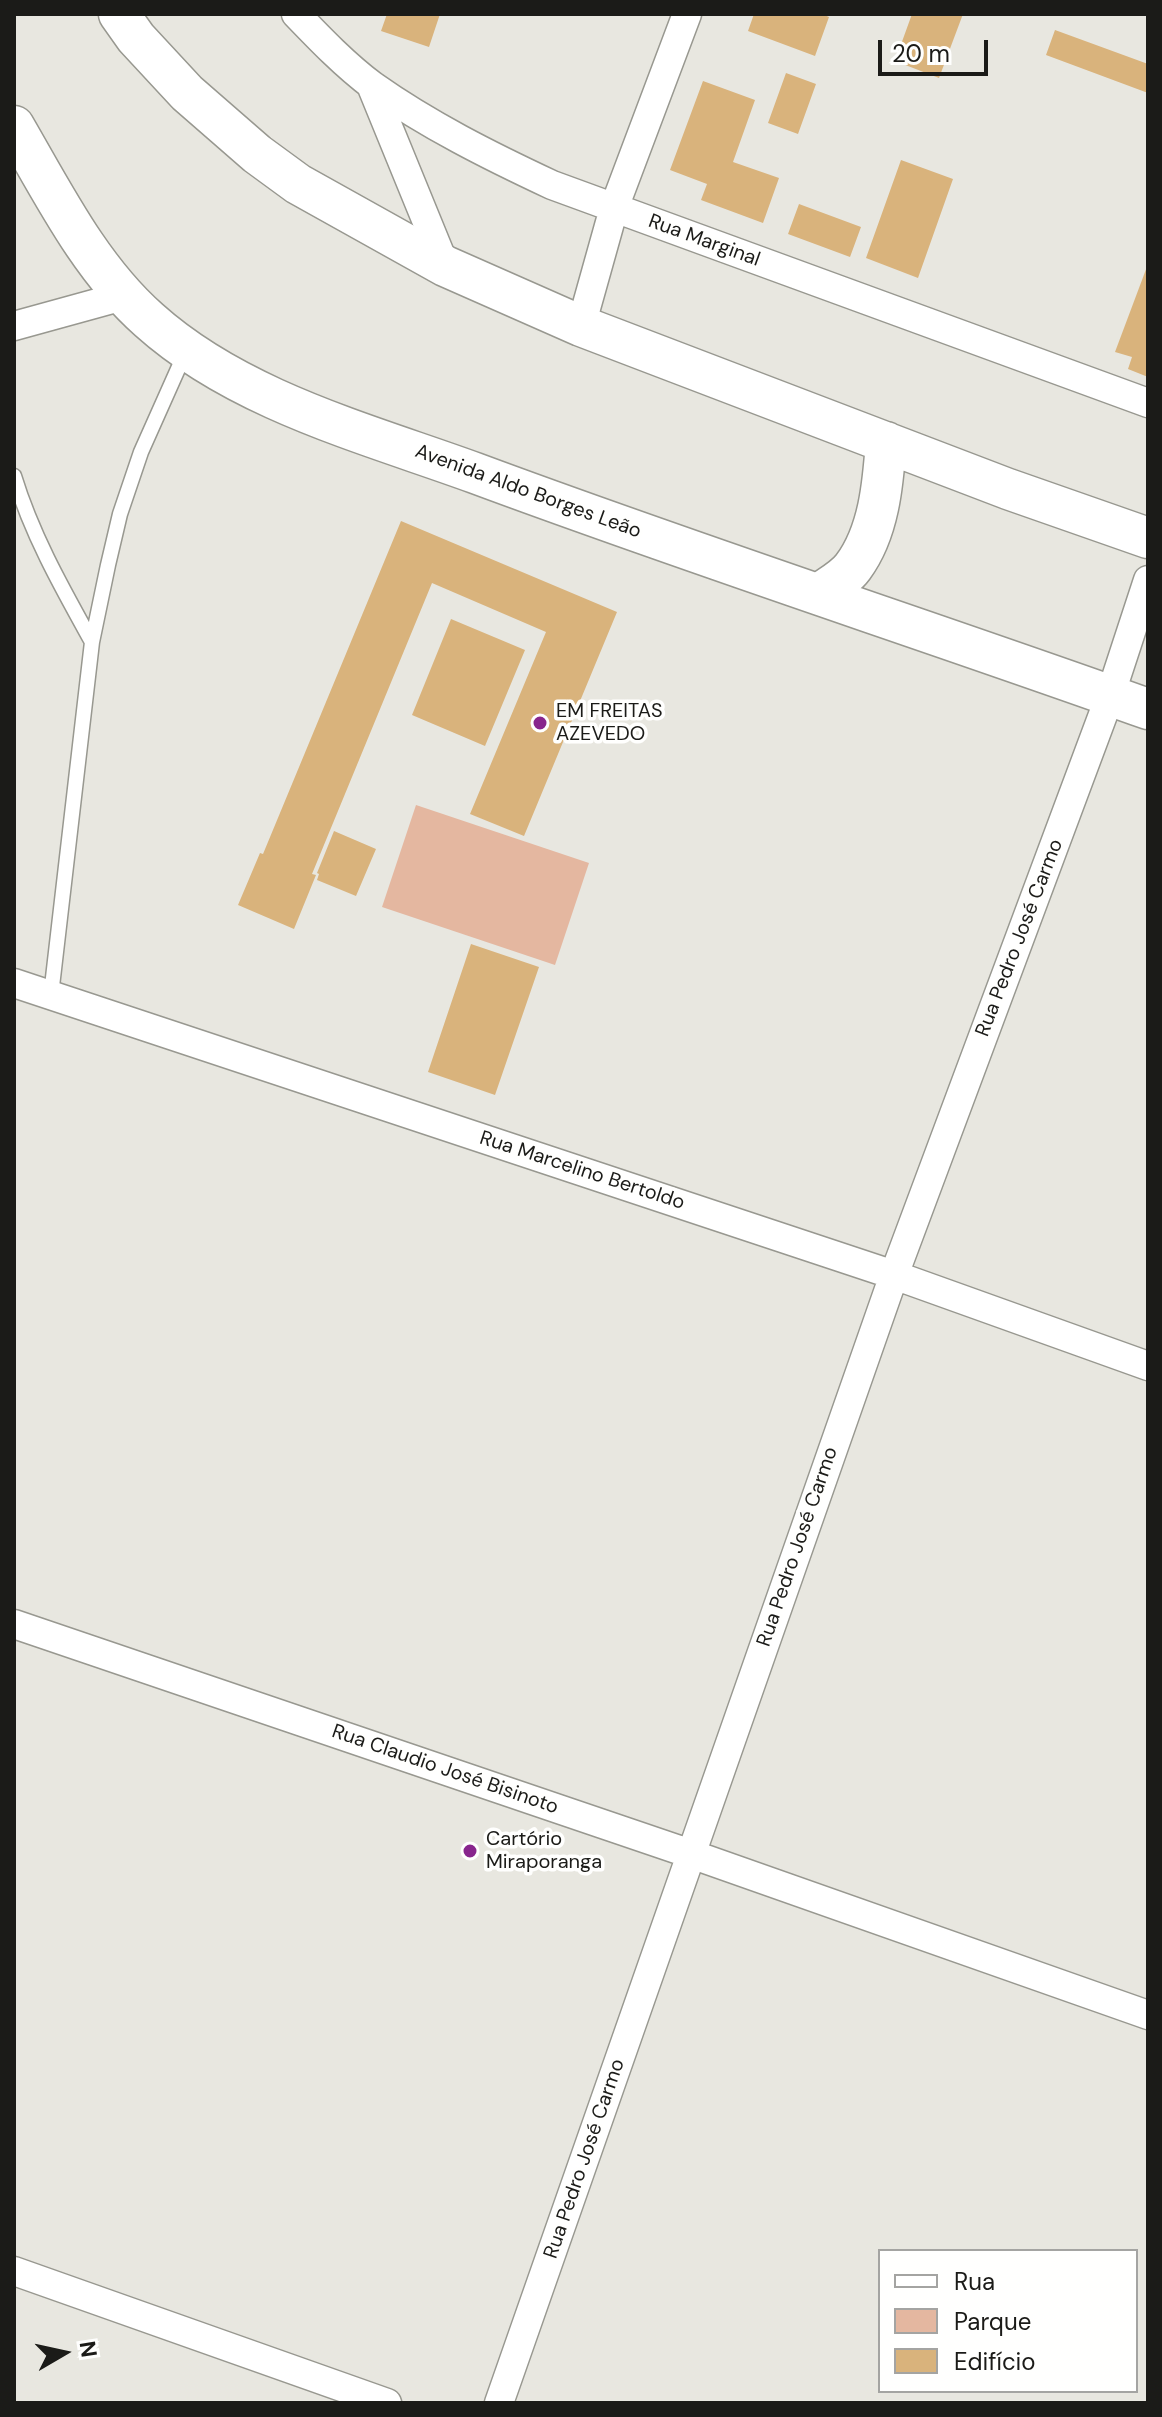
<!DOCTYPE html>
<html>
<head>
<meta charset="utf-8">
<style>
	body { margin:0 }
	#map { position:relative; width:1162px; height:2417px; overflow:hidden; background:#e8e7e0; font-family:"DM Sans",sans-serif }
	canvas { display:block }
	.frame { position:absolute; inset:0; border:16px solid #1b1b18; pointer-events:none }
	.legend { position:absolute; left:878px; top:2249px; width:260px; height:144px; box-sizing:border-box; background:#fffffe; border:2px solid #a4a4a2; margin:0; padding:10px 14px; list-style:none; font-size:24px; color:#1b1b18 }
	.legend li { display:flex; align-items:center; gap:16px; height:40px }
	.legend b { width:40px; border:2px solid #a4a4a2 }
	.north { position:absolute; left:24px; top:2313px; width:80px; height:80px; -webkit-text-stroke:6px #fffffe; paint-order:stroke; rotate:81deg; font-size:22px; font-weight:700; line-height:32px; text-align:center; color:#1b1b18 }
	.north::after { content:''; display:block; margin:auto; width:28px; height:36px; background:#1b1b18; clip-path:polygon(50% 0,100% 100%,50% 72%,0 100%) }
	.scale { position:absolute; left:878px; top:40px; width:110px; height:36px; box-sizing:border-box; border:4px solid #1b1b18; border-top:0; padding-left:10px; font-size:24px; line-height:28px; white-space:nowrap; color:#1b1b18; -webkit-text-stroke:6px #fffffe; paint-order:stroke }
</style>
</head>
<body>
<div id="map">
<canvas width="1162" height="2417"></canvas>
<div class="frame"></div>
<ul class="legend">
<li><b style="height:10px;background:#fff"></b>Rua</li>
<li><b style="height:22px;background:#e4b7a0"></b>Parque</li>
<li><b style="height:22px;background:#d9b37c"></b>Edifício</li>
</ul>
<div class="north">N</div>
<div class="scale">20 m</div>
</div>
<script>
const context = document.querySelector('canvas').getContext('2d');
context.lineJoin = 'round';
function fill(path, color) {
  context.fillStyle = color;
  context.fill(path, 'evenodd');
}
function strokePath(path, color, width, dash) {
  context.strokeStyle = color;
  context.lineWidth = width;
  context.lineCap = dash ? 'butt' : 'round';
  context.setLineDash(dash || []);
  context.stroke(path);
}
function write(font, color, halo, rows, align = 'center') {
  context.font = font + ' "DM Sans",sans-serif';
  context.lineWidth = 7;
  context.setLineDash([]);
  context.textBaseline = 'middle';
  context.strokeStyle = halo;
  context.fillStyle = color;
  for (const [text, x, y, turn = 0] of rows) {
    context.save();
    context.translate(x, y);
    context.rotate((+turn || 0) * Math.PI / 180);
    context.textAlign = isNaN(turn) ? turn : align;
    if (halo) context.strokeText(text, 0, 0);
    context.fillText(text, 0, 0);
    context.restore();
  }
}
const green = new Path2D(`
	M416,805L589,863L555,965L382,907Z`);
const building = new Path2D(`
	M387,14H440L429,47L381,31Z
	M754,14H822L829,17L815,56L748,31Z
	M912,14H963L939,78L895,61Z
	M1055,30L1148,64V93L1046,55Z
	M786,73L816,84L798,134L768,123Z
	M703,81L755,100L733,162L779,178L763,223L701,200L707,184L670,170Z
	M901,160L953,179L918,278L866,258Z
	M799,204L861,227L850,257L788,234Z
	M1148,264V377L1128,369L1132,357L1115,352Z
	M401,521L617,612L524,836L470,814L546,632L432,583L312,874L316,875L294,929L238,905L260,853L263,854Z
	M451,619L525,650L485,746L412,715Z
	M334,831L376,849L356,896L317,880L319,874L317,873Z
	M471,944L539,967L495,1095L428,1072Z`);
const lane = new Path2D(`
	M14,476C32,535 62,588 92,642
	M51,995L92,642L108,565L120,514L141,452L186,351`);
const street = new Path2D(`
	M296,14C320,39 345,65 373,86C428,125 490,156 552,185L1148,403
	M371,85L445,266
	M14,326L123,296
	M581,326L614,208L687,14
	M14,983L894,1275L1148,1366
	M14,1624L691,1854L1148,2015
	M14,2271L387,2403
	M499,2403L894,1275L1110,696L1148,580`);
const secondary = new Path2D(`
	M119,14L136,38L187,93L257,154L298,184L445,266L581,326L1008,489L1148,538
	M14,126C53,193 90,268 149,320C238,400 365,433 475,473C698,556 924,629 1148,709
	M819,594C830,586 845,578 853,567C879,532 883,484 886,442`);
const markers = [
	[540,723,8,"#88258d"],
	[470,1851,8,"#88258d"]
];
const streetNames = [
	["Rua Marginal",704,241,20],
	["Avenida Aldo Borges Leão",528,492,20],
	["Rua Pedro José Carmo",1020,938,-69],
	["Rua Marcelino Bertoldo",582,1171,18],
	["Rua Pedro José Carmo",798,1547,-71],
	["Rua Claudio José Bisinoto",445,1770,19],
	["Rua Pedro José Carmo",585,2159,-71]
];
const poiNames = [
	["EM FREITAS",556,712],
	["AZEVEDO",556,735],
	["Cartório",486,1840],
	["Miraporanga",486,1863]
];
fill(green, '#e4b7a0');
fill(building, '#d9b37c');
strokePath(lane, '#989890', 17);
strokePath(street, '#989890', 31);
strokePath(secondary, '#989890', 43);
strokePath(lane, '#fff', 14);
strokePath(street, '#fff', 28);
strokePath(secondary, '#fff', 40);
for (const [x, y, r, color] of markers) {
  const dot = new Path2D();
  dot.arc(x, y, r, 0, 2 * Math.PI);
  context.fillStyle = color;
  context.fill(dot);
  strokePath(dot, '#fffffe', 3);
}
write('20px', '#1b1b18', '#fffffe', streetNames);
write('20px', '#1b1b18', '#fffffe', poiNames, 'left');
</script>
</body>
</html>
